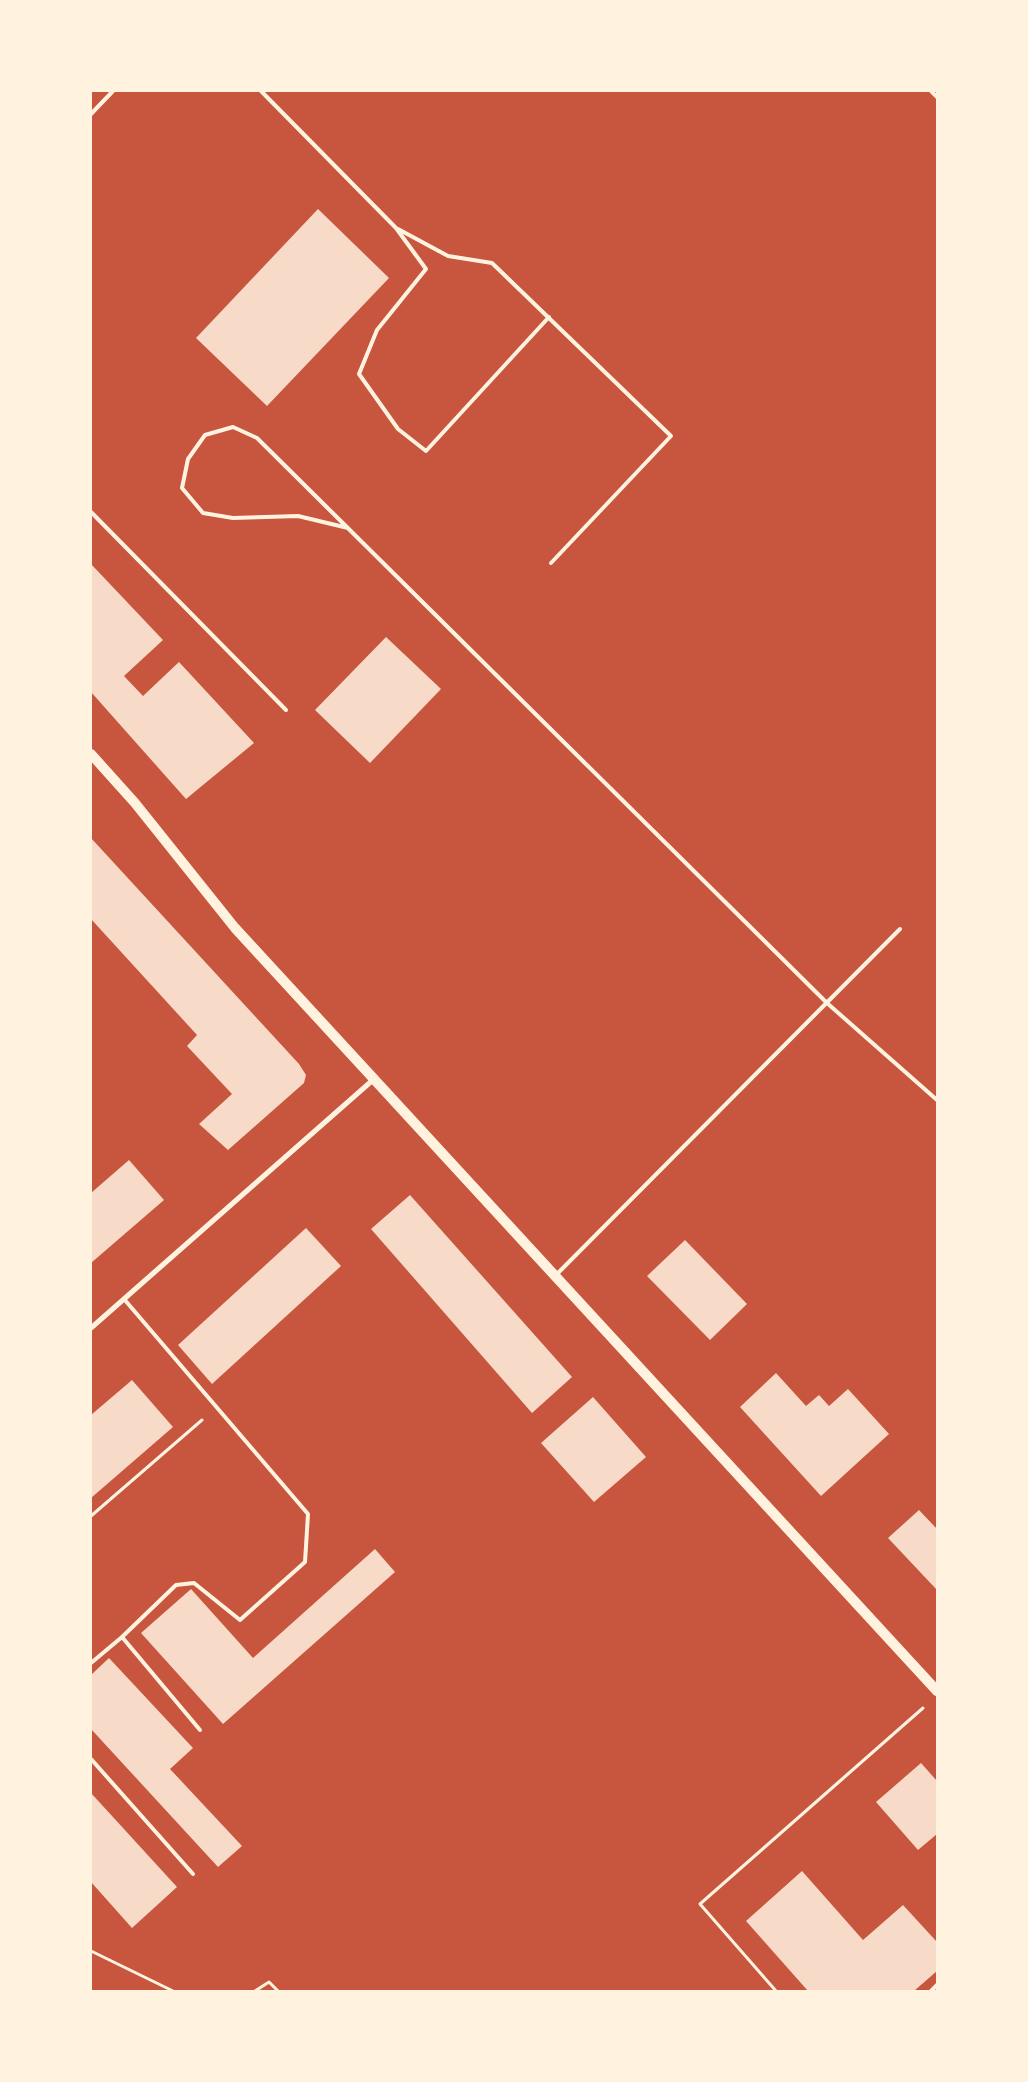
<!DOCTYPE html>
<html>
<head>
<meta charset="utf-8">
<style>
	body { margin:0 }
	#map { position:relative; width:1028px; height:2082px; overflow:hidden; background:#c8553d; font-family:Mulish,sans-serif }
	canvas { display:block }
	.frame { position:absolute; inset:0; border:92px solid #fff3e0; pointer-events:none }
</style>
</head>
<body>
<div id="map">
<canvas width="1028" height="2082"></canvas>
<div class="frame"></div>
</div>
<script>
const context = document.querySelector('canvas').getContext('2d');
context.lineJoin = 'round';
function fill(path, color) {
  context.fillStyle = color;
  context.fill(path, 'evenodd');
}
function strokePath(path, color, width, dash) {
  context.strokeStyle = color;
  context.lineWidth = width;
  context.lineCap = dash ? 'butt' : 'round';
  context.setLineDash(dash || []);
  context.stroke(path);
}
const building = new Path2D(`
	M318,209L389,278L267,406L196,338Z
	M91,564L163,640L124,676L143,696L179,662L254,743L186,799L91,692Z
	M386,637L441,689L370,763L315,710Z
	M91,838L299,1064L306,1075L304,1083L228,1150L199,1124L232,1094L187,1046L197,1035L91,919Z
	M129,1160L164,1200L91,1263V1193Z
	M410,1195L572,1377L532,1413L371,1229Z
	M306,1228L341,1266L212,1384L178,1345Z
	M685,1240L747,1304L710,1340L647,1276Z
	M776,1373L806,1406L819,1395L829,1406L848,1389L889,1434L821,1496L740,1407Z
	M132,1380L173,1427L91,1498V1415Z
	M593,1397L646,1457L594,1502L541,1443Z
	M919,1510L937,1529V1590L888,1538Z
	M375,1549L395,1572L223,1724L141,1633L191,1589L253,1658Z
	M109,1658L193,1748L170,1769L242,1846L218,1867L91,1729V1675Z
	M921,1763L937,1781V1834L918,1850L876,1802Z
	M91,1793L177,1887L132,1928L91,1882Z
	M802,1871L863,1940L903,1905L937,1942V1971L914,1991H808L746,1921Z`);
const path = new Path2D(`
	M91,1516L202,1420
	M91,1951L173,1991
	M255,1991L269,1982L278,1991
	M776,1991L700,1904L923,1708`);
const service = new Path2D(`
	M261,91L396,228L426,269L377,330L359,374L398,429L426,451L549,317
	M931,91L937,97
	M91,114L113,91
	M398,229L448,256L492,263L671,436L551,563
	M91,512L286,710
	M348,528L298,516L233,518L203,513L182,488L188,459L205,435L233,427L257,438L827,1003L937,1100
	M556,1275L900,929
	M122,1637L176,1585L194,1583L240,1620L305,1562L308,1514L124,1299
	M91,1663L122,1637L200,1730
	M91,1759L193,1874
	M931,1991L937,1985`);
const minor = new Path2D(`
	M91,1328L374,1079`);
const secondary = new Path2D(`
	M91,754L135,803L235,928L937,1691`);
fill(building, '#f7dbc8');
strokePath(path, '#fff3e0', 3);
strokePath(service, '#fff3e0', 4);
strokePath(minor, '#fff3e0', 5);
strokePath(secondary, '#fff3e0', 10);
</script>
</body>
</html>
